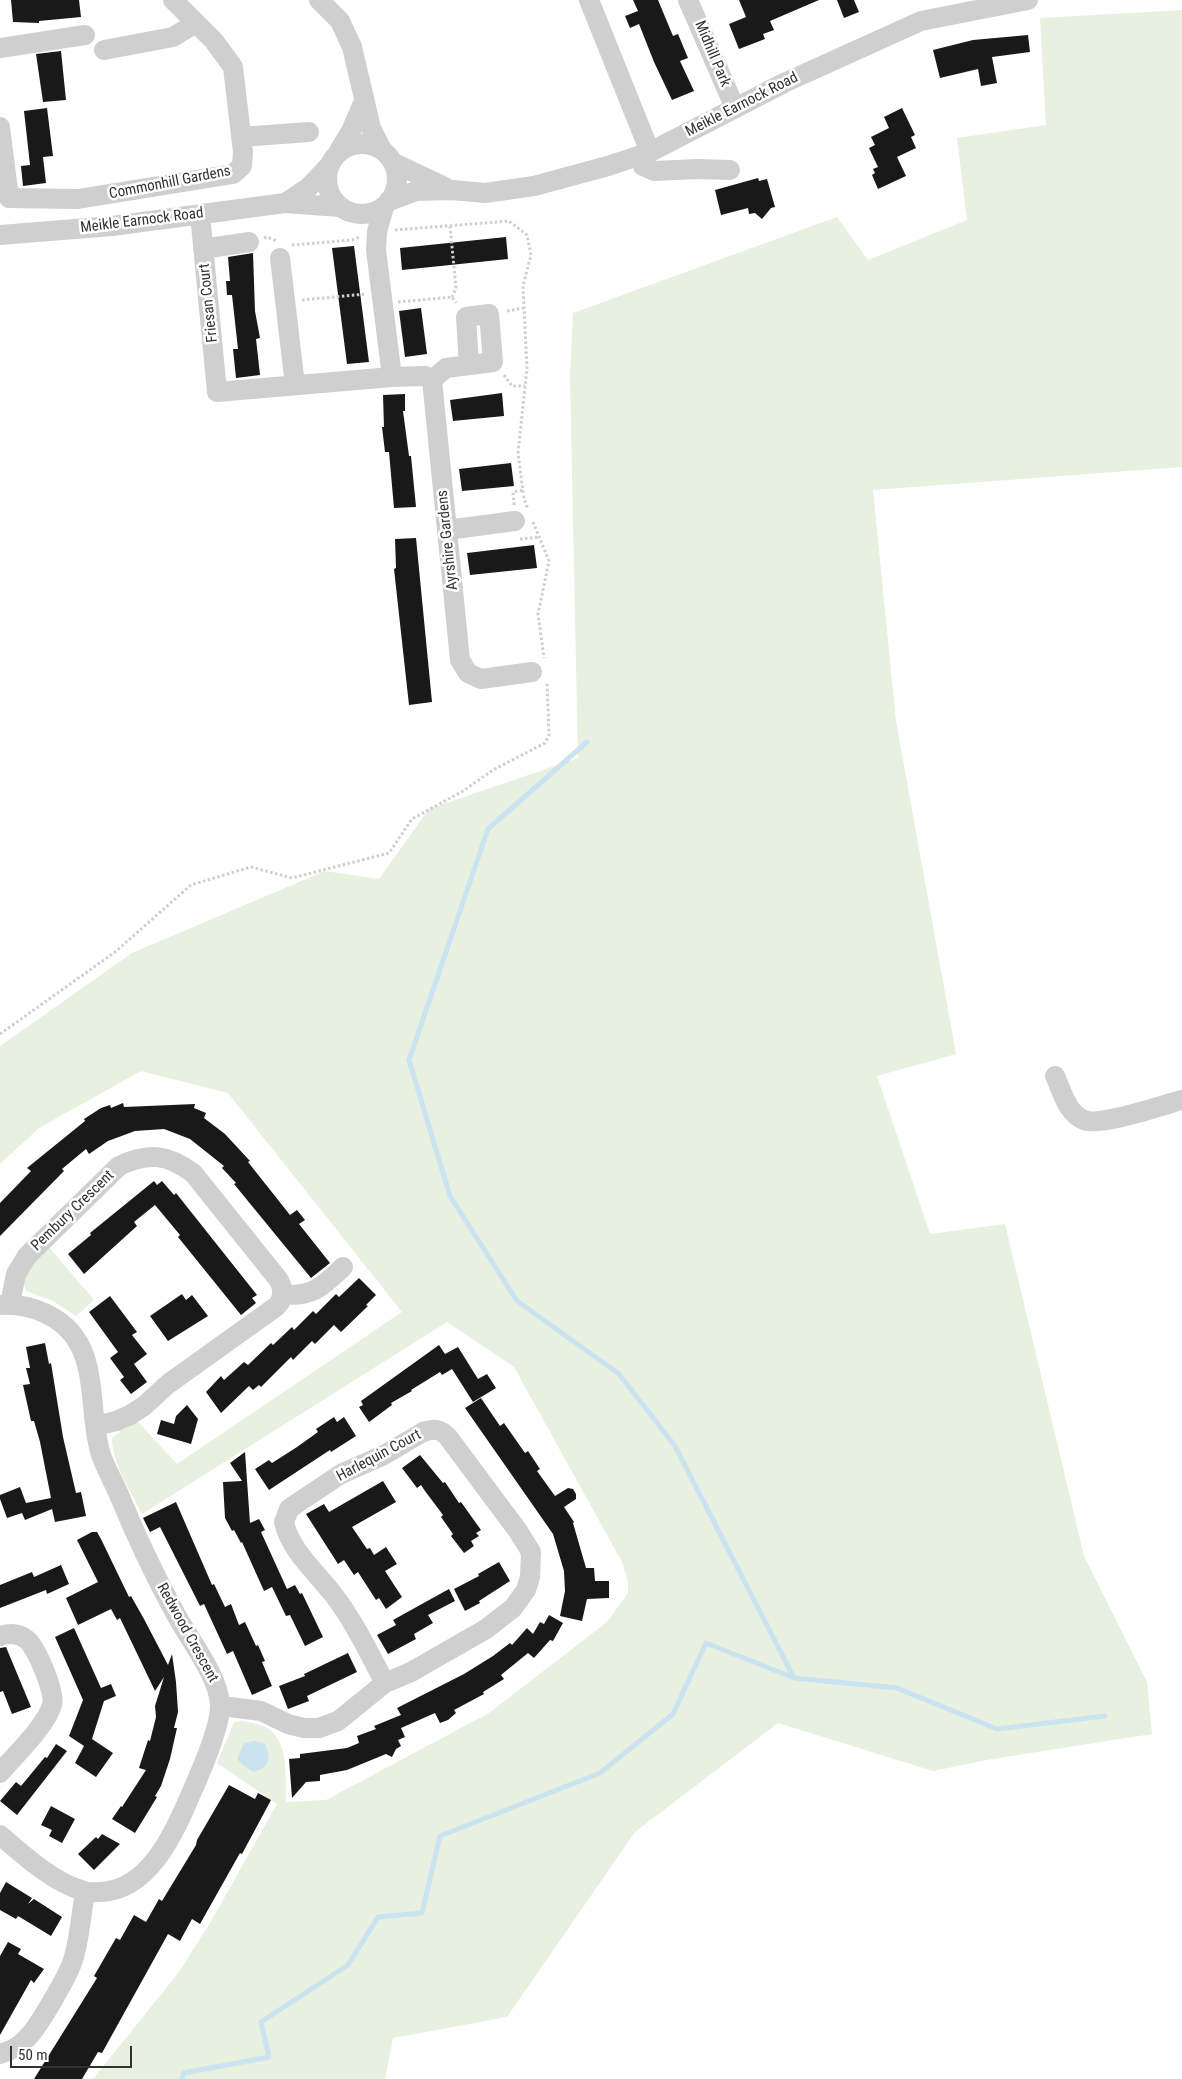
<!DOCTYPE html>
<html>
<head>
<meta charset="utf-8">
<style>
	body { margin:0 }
	#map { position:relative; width:1182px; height:2079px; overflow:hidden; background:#fff; font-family:"Roboto Condensed",sans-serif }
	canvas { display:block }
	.scale { position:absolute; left:10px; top:2046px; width:122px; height:22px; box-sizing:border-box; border:2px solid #323232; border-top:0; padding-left:6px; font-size:15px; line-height:18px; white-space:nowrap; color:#323232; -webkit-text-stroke:4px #fff; paint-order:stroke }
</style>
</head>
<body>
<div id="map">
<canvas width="1182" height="2079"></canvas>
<div class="scale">50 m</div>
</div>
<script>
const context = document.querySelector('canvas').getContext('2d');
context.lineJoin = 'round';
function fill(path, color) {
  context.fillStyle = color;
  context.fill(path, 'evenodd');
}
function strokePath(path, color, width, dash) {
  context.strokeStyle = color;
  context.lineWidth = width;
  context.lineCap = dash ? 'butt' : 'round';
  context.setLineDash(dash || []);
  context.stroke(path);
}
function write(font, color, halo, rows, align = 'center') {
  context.font = font + ' "Roboto Condensed",sans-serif';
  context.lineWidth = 5;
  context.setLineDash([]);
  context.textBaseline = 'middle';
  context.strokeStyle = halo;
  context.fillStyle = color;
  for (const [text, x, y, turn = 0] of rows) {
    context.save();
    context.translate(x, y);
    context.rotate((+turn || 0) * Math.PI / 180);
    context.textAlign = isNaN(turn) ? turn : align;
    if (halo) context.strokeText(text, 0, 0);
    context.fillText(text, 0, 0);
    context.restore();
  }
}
const green = new Path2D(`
	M1182,10V467L873,490L896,721L956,1054L877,1076L930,1234L1005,1224L1084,1556L1147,1682L1152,1734L992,1759L933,1771L778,1723L635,1832L507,2017L393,2038L385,2079H93L179,1972L210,1923L277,1804L217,1763L234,1722C242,1720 249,1722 257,1724C291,1732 285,1775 286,1802L326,1800L489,1713L607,1622L628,1593V1581L622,1562L514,1367L447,1322L142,1514C131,1491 112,1464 112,1438L120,1432L119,1427L136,1420L177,1464L402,1312L228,1093L141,1071L39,1128L0,1164V1046L132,953L325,871L379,879L429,809L578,758L570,376L573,313L837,217L868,260L967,220L957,138L1046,125L1040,18Z
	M48,1246L94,1300L76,1316L53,1301L26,1291C18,1272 36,1259 48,1246Z`);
const water = new Path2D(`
	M255,1741L265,1744C271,1758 270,1767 254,1772L244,1766L237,1759L244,1743Z`);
const stream = new Path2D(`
	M794,1678L897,1688L997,1729L1105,1716
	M182,2079L184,2073L269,2057L261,2022L348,1965L378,1917L422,1913L440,1836L600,1773L673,1714L706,1643L794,1678L675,1446L619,1374L517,1301L450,1196L409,1060L488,829L587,742`);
const building = new Path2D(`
	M11,0H79L81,17L39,21V23L13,22Z
	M633,0H658L673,36L678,34L688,58L680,61L694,91L672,100L654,62L639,24L630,28L625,16L638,11Z
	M739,0H819L770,21L774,30L763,34L765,39L739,49L729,24L746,17Z
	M837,0H854L859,12L844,18Z
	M1028,35L1030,52L992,57L997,83L981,86L978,69L940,78L933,50L973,40Z
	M61,51L66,100L43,102L36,54Z
	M47,108L53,156L43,157L46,183L23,186L21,166L30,165L24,111Z
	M902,108L915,135L911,137L916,148L897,157L906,176L878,189L872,175L875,173L873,169L878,167L869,148L875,145L871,137L889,128L884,117Z
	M758,178L759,181L767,179L775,207L771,208L762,219L755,213L749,214L748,208L721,215L715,190Z
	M506,237L508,259L402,270L400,248Z
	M354,246L369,362L347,364L332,248Z
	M253,253L255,311L260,338L256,339L260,375L236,378L233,349H238L232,295H227L226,281H230L228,257Z
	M421,308L427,354L405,357L399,311Z
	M502,393L504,416L453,421L450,400Z
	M405,394V411H403L409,456H411L416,507L394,508L389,452H385L382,427H384L383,395Z
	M511,463L514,486L462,491L459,469Z
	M416,538L432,702L409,705L394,569L396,568L395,539Z
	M534,545L537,568L470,575L467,553Z
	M123,1103L124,1107L195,1104L194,1108L206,1113L204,1118L225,1134L250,1161L248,1162L290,1215L297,1210L305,1220L299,1224L330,1263L311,1278L234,1184L236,1183L222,1168L224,1166L190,1139L164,1129L135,1131L108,1141L89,1154L86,1149L62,1169L64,1171L0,1236V1203L31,1171L27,1168L85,1121L84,1119L101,1108L110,1105L111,1108Z
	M154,1181L157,1185L162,1181L174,1195L176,1193L257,1295L252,1298L256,1303L241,1315L178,1237L180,1235L155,1205L134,1222L137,1226L84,1274L68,1254L91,1235L90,1233Z
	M359,1278L376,1295L366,1305L368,1306L341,1332L334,1325L315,1344L312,1341L293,1360L291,1357L261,1387L259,1385L253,1390L249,1386L221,1413L206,1392L221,1376L224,1380L244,1362L248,1365L271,1343L273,1345L292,1327L294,1330L313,1311L316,1314L336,1294L339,1297Z
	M182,1294L186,1300L192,1295L208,1316L168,1341L150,1316Z
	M110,1296L137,1332L132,1335L147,1354L134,1364L147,1382L131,1394L120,1380L124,1377L110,1358L118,1352L89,1312Z
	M45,1343L49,1364L51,1363L63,1437L76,1493L81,1492L86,1516L55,1522L52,1509L25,1520L22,1513L7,1518L0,1499V1495L20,1487L26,1503L51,1498L40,1442L34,1421H31L23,1385L30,1384L26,1368H30L26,1347Z
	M439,1345L445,1354L458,1347L478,1379L487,1374L496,1388L473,1402L452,1369L442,1375L440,1372L411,1390L412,1391L391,1403L392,1405L369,1422L359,1407L363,1405L361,1401Z
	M481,1398L500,1426L504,1423L525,1453L528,1451L540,1469L537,1471L555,1496L568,1488L573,1489L576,1494V1499L564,1507L574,1522L573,1523L586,1568H594L595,1581H609V1598L587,1599L582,1621L560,1616L565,1591L564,1571L553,1534L465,1408Z
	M187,1405L198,1419L191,1444L157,1434L161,1420L174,1424L176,1416Z
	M334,1417L337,1422L344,1417L356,1436L331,1452L330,1450L269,1490L255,1469L269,1460L272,1463L297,1447L318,1432L316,1429Z
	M245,1452L250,1523L259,1519L265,1530L261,1532L287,1589L295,1585L300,1594L302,1593L323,1637L305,1646L290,1615L286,1616L272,1587L264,1591L242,1542L241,1543L234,1530L232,1531L225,1518L223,1482L242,1481L230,1463Z
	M420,1455L443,1483L445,1482L459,1503L461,1502L481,1530L476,1533L479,1536L471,1541L474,1546L464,1553L451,1536L453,1534L441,1517L443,1515L425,1491L421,1485L417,1488L402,1468Z
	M383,1481L396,1502L352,1527L367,1549L370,1548L374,1555L386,1547L397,1564L385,1571L402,1597L386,1609L379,1598L376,1600L358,1572L354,1575L344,1560L338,1564L306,1514L324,1504L329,1512Z
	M176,1502L212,1585L214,1584L225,1607L231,1604L239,1625L245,1622L256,1646L258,1645L265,1661L262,1662L272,1686L252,1695L233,1651L227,1654L204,1604L200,1606L160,1527L150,1532L143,1518Z
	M92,1532H97L101,1539L129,1597L131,1596L144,1619L168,1665L172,1654L176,1682L178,1712L174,1728H177L170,1759L161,1786L155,1796L157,1797L135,1833L112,1819L121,1806L122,1807L146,1770L139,1768L148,1740L150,1741L156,1717L155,1706L164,1677L155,1691L120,1618L117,1620L111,1609L78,1625L66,1598L98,1582L77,1540Z
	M499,1562L510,1581L479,1601L480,1603L465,1611L454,1589L479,1576L478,1574Z
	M61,1565L69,1584L47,1594L46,1590L0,1608V1585L32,1572L34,1577Z
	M449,1589L455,1601L428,1615L433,1623L414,1634L416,1639L388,1654L377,1635L396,1625L393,1620Z
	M549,1615L563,1623L553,1641L550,1640L534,1658L528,1653L501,1675L504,1679L483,1692L484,1694L454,1710L456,1713L448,1720L440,1723L435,1713L401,1728L405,1737L398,1740L401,1746L396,1749L392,1757L386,1754L347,1770L320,1775V1781L306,1782L292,1798L289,1759L300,1758V1754L347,1748L359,1743L357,1736L376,1729L374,1726L401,1715L397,1708L464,1674L493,1656L510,1643L512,1645L527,1628L533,1634L540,1622L544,1624Z
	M74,1628L101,1688L111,1684L116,1696L104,1701L92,1739L113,1753L96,1777L75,1763L84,1746L69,1736L83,1700L55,1637Z
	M6,1647L31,1707L12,1714L3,1691L0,1692V1648Z
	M348,1653L357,1672L307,1696L309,1701L288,1709L279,1686L305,1676L304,1674Z
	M56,1744L67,1751L17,1815L0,1801L16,1782L21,1786L45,1757L47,1758Z
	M229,1785L255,1799L258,1793L271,1800L242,1854L240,1853L200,1924L192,1919L180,1941L168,1934L102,2053L98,2052L82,2079H34L97,1978L94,1976L116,1938L120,1940L134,1915L146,1922L159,1899L162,1901L196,1845L197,1840Z
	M51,1806L75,1819L62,1843L49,1836L52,1830L41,1825Z
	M102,1834L120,1844L94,1870L78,1854L96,1837L98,1839Z
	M6,1882L32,1898L28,1904L34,1899L62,1917L51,1936L18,1916L16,1919L0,1910V1893Z
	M8,1942L21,1949L18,1954L44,1969L34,1983L31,1980L0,2035V1956Z`);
const path = new Path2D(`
	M450,226L456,288L452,297
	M395,230L509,221L527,235L531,255L523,286L527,368L518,453L524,499L528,509
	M264,238L267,237L277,241
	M292,245L352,240L360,237
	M302,300L366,294
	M398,302L452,297L456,303
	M507,311L524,308
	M504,375L512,386H525
	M514,505L513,492L523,490
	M533,522L549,561L538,614L544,658
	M520,539L539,537
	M0,1034L115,952L191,885L251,867L292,878L389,853L412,819L463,791L493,770L545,743L549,735L547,682`);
const minor = new Path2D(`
	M319,0L340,21L352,47L371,128L382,150
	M589,0L650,152
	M688,0L735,108
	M0,48L85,35
	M104,50L173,37L196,23
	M0,127L9,198L78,199L233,174L242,166L243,152L233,67L214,41L173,0
	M241,137L309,132
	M327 179a35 35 0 1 1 70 0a35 35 0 1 1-70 0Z
	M339,151L351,131L364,101
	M644,154L643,166L654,171L698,169L730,170
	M394,163L445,187
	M389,201L416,191L452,190L485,193L534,186L608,166L650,152L784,83L921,21L1028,0
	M285,203L309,187L328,167
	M384,207L377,232L376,250L392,377
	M200,214L217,392L392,377L425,376L432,380L460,660L468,673L481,679L532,672
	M0,235L112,226L285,203L340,207
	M203,249L249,242
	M280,258L295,385
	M432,380L446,368L493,362L489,314L466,317L469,365
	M447,530L515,521
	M1055,1076C1062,1091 1067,1113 1084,1120C1100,1127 1163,1105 1182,1100
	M282,1294C312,1298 323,1286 343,1267
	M10,1304L16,1274L27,1256L119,1166C148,1152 167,1154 193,1173L278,1279C284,1288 284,1298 277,1306L168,1384L144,1406L130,1415L116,1421L96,1426
	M0,1305C30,1303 64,1316 79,1344C96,1374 90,1421 101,1455C106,1469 114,1483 120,1497C136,1536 154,1574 174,1611C188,1638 219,1676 220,1705C221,1726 199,1776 190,1796C174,1834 148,1891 100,1892C95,1892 89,1893 84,1891C54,1883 23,1855 0,1835
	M0,1636C9,1633 18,1633 26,1639C36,1646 56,1693 52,1705C46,1726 14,1756 0,1773
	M221,1706L261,1711L288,1724L304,1728H319L338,1721L385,1683L411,1672L486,1629L513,1608L526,1590L530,1577L531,1552L518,1531L448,1437C440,1429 434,1428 423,1432L384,1455L341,1474L296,1504L289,1509L284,1522C290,1550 316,1572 333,1594C354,1621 369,1653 385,1683
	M0,2054C10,2051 19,2047 26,2039C37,2030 69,1974 73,1960C80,1938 81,1914 85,1892`);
const streetNames = [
	["Midhill Park",712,54,67],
	["Meikle Earnock Road",742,105,-27],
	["Commonhill Gardens",170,183,-11],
	["Meikle Earnock Road",142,221,-7],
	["Friesan Court",209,303,-96],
	["Ayrshire Gardens",448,540,-96],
	["Pembury Crescent",73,1211,-44],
	["Harlequin Court",379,1456,-28],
	["Redwood Crescent",187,1633,61]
];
fill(green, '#e8f0e0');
fill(water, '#cbe2f1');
strokePath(stream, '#cbe2f1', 5);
fill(building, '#191919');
strokePath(path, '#cfcfcf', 3, [2.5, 2.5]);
strokePath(minor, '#cfcfcf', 20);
write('15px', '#323232', '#fff', streetNames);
</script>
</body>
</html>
